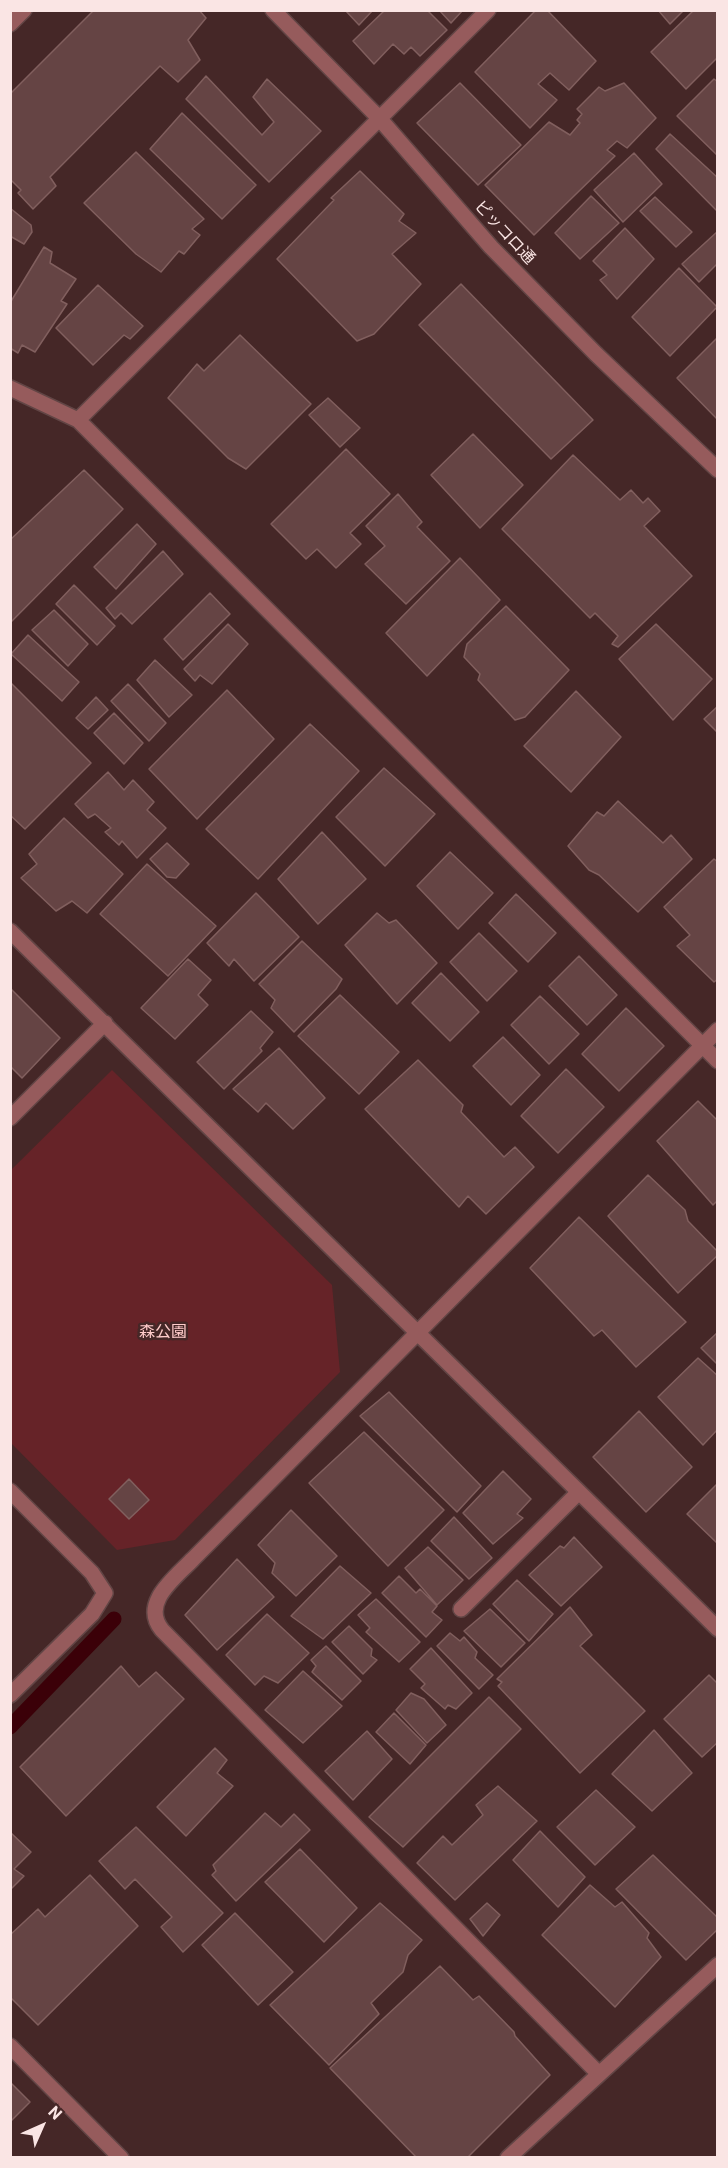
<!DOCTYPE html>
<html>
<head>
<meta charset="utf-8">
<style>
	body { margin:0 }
	#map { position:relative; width:728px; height:2168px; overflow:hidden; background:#452727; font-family:Roboto,sans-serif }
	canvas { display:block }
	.frame { position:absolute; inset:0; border:12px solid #fae5e4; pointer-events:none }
	.north { position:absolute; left:12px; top:2096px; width:60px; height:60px; -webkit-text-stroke:4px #452727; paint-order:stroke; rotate:45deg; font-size:16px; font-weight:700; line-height:24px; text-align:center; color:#fae5e4 }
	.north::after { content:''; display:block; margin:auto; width:21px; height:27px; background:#fae5e4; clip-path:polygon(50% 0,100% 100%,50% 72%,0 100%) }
</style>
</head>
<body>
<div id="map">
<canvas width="728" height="2168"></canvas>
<div class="frame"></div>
<div class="north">N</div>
</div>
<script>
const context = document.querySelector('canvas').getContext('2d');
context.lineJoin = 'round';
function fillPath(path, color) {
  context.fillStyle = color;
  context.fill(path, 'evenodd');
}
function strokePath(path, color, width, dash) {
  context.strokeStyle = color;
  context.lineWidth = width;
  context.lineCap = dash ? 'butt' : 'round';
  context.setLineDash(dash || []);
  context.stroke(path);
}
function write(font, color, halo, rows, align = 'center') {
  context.font = font + ' Roboto,"Noto Sans JP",sans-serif';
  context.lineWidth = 5;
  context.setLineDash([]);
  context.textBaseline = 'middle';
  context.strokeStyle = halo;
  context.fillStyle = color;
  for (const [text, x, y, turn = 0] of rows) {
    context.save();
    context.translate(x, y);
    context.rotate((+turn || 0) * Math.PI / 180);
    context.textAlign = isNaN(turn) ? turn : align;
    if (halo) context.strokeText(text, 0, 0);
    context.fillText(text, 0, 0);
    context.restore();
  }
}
fillPath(new Path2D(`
	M112 1070 332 1285 340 1372 175 1540 117 1550 11 1443V1170Z`), '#662328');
strokePath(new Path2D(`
	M10 1727 114 1619`), '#3b0008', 15);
const building = new Path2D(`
	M94 10H199L206 18 188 40 200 60 178 82 160 66 50 177 56 186 33 209 18 193 21 190 10 179V94Z
	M345 10H373L359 25Z
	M385 10H427L447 30 420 56 411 47 404 54 393 44 374 64 353 41Z
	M439 10H463L451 23Z
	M536 10H547L596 61 569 90 550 73 538 84 557 100 530 128 475 72Z
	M658 10H684L670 24Z
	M694 10H718V57L686 89 651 52Z
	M206 76 262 135 274 122 253 97 267 79 321 131 269 182 186 99Z
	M714 79 718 82V156L677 116Z
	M460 83 521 145 478 185 417 123Z
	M624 83 656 118 627 148 617 141 607 150 615 156 534 235 485 185 549 122 570 135 580 123 577 120 582 114 577 109 599 87 605 91Z
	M182 113 256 185 222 219 150 149Z
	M670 134 718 178V212L656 149Z
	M136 152 204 219 192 229 200 235 184 254 179 251 161 272 136 254 84 203Z
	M634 153 662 184 623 222 594 190Z
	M360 171 404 214 399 221 416 233 392 254 421 284 374 334 357 341 277 259 334 200 331 198Z
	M591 196 619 223 580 259 555 233Z
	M655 197 692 232 676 247 640 211Z
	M10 208 31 225 32 232 24 244 10 236Z
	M625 228 654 259 617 299 600 280 607 275 593 261Z
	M718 231V263L699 282 682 264Z
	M44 247 52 252 50 263 76 279 61 301 67 304 35 352 22 345 18 353 10 348V303Z
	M679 268 717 307 670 356 632 317Z
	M461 284 593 420 551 459 419 325Z
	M98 285 143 326 130 339 124 335 93 365 56 328Z
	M240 335 311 404 246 469 228 458 168 398 197 364 204 371Z
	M718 337V420L677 378Z
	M328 398 360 428 340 447 309 415Z
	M473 434 523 485 480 528 431 475Z
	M346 449 390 494 350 533 361 544 336 568 317 549 306 559 271 524Z
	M573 455 620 500 631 490 643 503 648 498 660 511 644 526 692 576 618 647 612 644 618 636 595 613 590 618 502 529Z
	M84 470 123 509 10 623V540Z
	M398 494 422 522 417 527 450 561 406 604 365 564 385 546 366 526Z
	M137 524 156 544 116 589 94 567Z
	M163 551 183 574 132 624 121 613 115 619 106 608Z
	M460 558 500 600 427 676 386 633Z
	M74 585 115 626 97 645 56 604Z
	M210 593 230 614 183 660 164 639Z
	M506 606 569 670 525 717 515 720 478 680 480 674 464 657 467 644Z
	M54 610 88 644 68 666 32 630Z
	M228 624 248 644 212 684 200 675 195 681 184 669Z
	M656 624 712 679 673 720 619 659Z
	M28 635 79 682 62 701 11 654Z
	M155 660 192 695 169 717 137 680Z
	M10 682 91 763 25 829 10 815Z
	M128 684 166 723 149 741 111 701Z
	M227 690 274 739 197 819 149 769Z
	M576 691 621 737 571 792 524 746Z
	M96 697 108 710 88 729 76 718Z
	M718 706V733L704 719Z
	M114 713 143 743 124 764 94 733Z
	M310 724 359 771 258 879 206 829Z
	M384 768 435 814 385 866 336 817Z
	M108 772 124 790 133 780 154 802 147 810 166 828 137 858 122 841 119 845 105 832 111 828 95 814 88 818 75 804Z
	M618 801 663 843 671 835 692 859 638 912 599 875 589 870 568 846 597 812 604 816Z
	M64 818 123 874 87 913 72 901 56 911 21 878 37 864 29 854Z
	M322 832 366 879 318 924 278 879Z
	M167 843 189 864 176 878 167 877 150 859Z
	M450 852 493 893 458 929 417 886Z
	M714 859 718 862V979L714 982 677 946 690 935 664 907Z
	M147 864 216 926 168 976 100 914Z
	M256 893 299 937 254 981 234 959 229 966 207 943Z
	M516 894 556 933 528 962 489 923Z
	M377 913 389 923 396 920 437 963 397 1004 345 945Z
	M479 933 517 971 487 1001 450 962Z
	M302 941 342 979 336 989 294 1032 271 1008 275 1000 259 984Z
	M579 956 617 995 587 1025 549 986Z
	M188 959 211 980 198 995 208 1005 175 1039 141 1008Z
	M441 973 479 1012 450 1041 412 1003Z
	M10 988 60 1038 22 1078 10 1066Z
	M340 995 399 1052 359 1094 298 1036Z
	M540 996 579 1034 549 1064 511 1025Z
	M626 1008 664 1046 619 1091 582 1054Z
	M251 1011 273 1032 260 1048 262 1051 224 1089 197 1062Z
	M503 1037 540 1075 511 1105 473 1066Z
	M279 1048 325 1098 293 1129 266 1103 258 1112 233 1089Z
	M418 1060 463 1105 461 1112 504 1157 515 1147 534 1167 486 1214 468 1196 459 1207 365 1109Z
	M566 1069 604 1107 558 1153 521 1116Z
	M698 1101 718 1121V1200L713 1205 657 1141Z
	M648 1175 685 1210 688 1221 718 1252V1255L678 1293 608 1216Z
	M579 1217 686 1322 636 1367 602 1330 594 1336 530 1268Z
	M718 1332V1365L701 1348Z
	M698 1358 718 1376V1429L703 1445 658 1397Z
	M389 1392 481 1486 457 1512 360 1416Z
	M639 1411 692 1467 646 1512 593 1457Z
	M364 1432 444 1510 388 1566 309 1483Z
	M503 1471 531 1499 517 1514 523 1518 493 1544 463 1513Z
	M129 1479 149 1500 129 1519 109 1499Z
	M718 1483V1544L687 1514Z
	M291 1510 337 1556 296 1596 272 1573 275 1563 258 1545Z
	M454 1517 492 1558 469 1579 431 1541Z
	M574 1537 602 1567 561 1606 529 1575 560 1546 564 1548Z
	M428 1547 463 1580 437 1605 405 1568Z
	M237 1559 274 1597 217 1650 185 1615Z
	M340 1566 371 1593 323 1639 291 1616Z
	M399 1576 416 1593 420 1589 437 1606 432 1612 442 1620 426 1637 382 1593Z
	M517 1580 553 1614 529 1641 493 1604Z
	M376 1599 420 1642 399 1662 366 1632 370 1628 358 1615Z
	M570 1607 592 1635 580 1646 645 1711 580 1773 498 1686 502 1682 497 1679Z
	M490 1609 525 1643 501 1667 464 1631Z
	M267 1614 309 1653 278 1683 264 1676 255 1685 226 1655Z
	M349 1626 372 1649 371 1656 377 1660 363 1674 332 1642Z
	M450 1633 460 1641 464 1637 477 1652 475 1658 493 1675 479 1689 437 1646Z
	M326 1646 361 1681 342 1700 312 1672 316 1666 311 1660Z
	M431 1648 472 1693 456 1709 448 1705 445 1709 421 1688 425 1684 410 1669Z
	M121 1666 139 1687 156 1672 184 1699 66 1816 20 1767Z
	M303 1671 342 1706 303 1743 265 1710Z
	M709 1675 718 1684V1742L702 1757 664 1719Z
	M411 1693 424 1699 446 1725 427 1743 396 1710Z
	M489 1697 521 1729 403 1847 369 1817Z
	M394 1713 426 1745 410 1764 376 1732Z
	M654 1730 692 1773 652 1811 612 1774Z
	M367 1731 392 1759 353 1800 325 1771Z
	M215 1748 227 1760 217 1773 233 1786 186 1836 157 1807Z
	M498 1786 537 1821 455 1900 417 1863 443 1836 452 1845 483 1815 476 1805Z
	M596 1790 635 1827 595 1865 557 1827Z
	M265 1813 281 1827 294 1814 310 1830 236 1901 212 1875 216 1871 213 1865Z
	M136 1827 223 1913 183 1952 161 1927 172 1917 135 1879 125 1889 99 1861Z
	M540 1831 585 1877 558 1907 513 1860Z
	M10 1832 31 1852 14 1869 24 1876 10 1890Z
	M300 1849 357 1908 324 1942 265 1882Z
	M653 1855 718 1918V1929L686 1960 616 1889Z
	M90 1875 138 1926 38 2025 10 1997V1935L38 1909 45 1917Z
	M590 1885 615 1907 622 1902 649 1933 647 1938 661 1957 615 2007 542 1935Z
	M380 1903 422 1940 408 1955 403 1972 371 2003 379 2014 329 2065 270 2005Z
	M487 1903 500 1915 483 1936 470 1919Z
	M235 1913 293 1972 258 2005 202 1945Z
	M440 1966 473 2000 479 1996 514 2032 515 2036 550 2075 467 2158H417L330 2068Z
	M10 2082 30 2102 10 2122Z`);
fillPath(building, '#654444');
strokePath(building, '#815f5e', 1.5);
const minor = new Path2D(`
	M273 10 379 118 491 247 596 354 718 470
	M10 24 24 10
	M10 388 78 420 718 1061
	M78 420 488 10
	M10 931 718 1629
	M10 1118 105 1023
	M10 1491 92 1573 105 1593 92 1614 10 1695
	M461 1609 579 1492
	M10 2046 121 2158
	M599 2074 162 1630C140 1603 175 1578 193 1559L718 1030
	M508 2158 718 1965`);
strokePath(minor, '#624545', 18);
strokePath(minor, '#965b5c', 15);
write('16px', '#fae5e4', '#452727', [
	["ピッコロ通",504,233,47]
]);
write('16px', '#ffcccb', '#452727', [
	["森公園",163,1333]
]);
</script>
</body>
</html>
